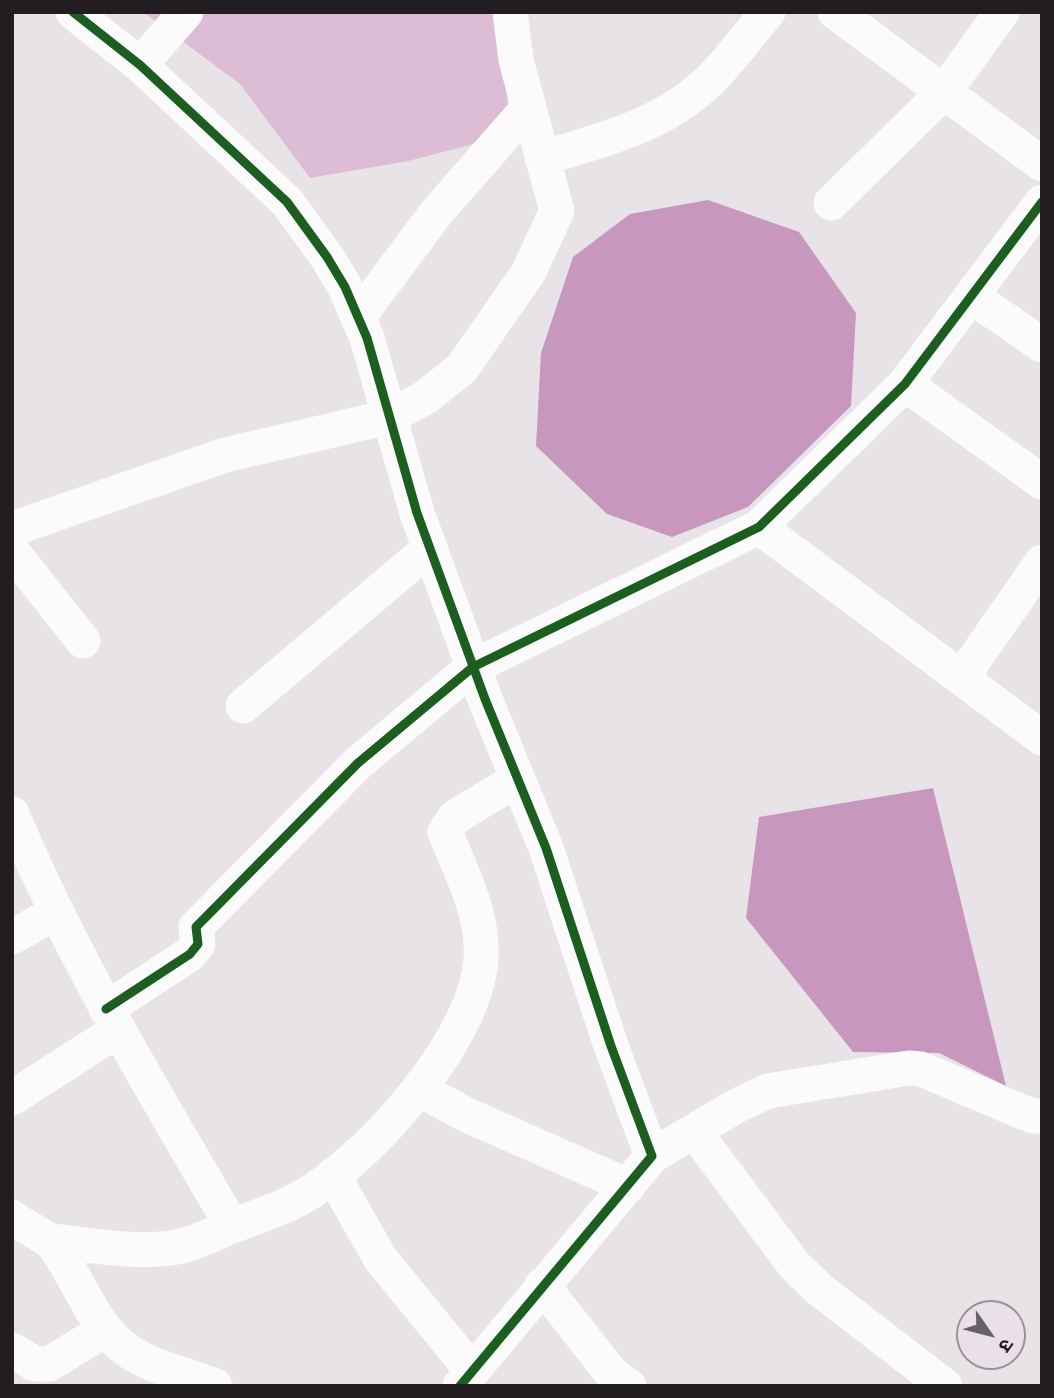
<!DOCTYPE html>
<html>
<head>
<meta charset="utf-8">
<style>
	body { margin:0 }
	#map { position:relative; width:1054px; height:1398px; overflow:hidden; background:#e8e3e7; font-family:Ubuntu,"Noto Sans Devanagari",sans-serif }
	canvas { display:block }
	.frame { position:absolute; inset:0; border:14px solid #211d20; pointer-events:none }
	.north { position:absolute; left:956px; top:1300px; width:70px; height:70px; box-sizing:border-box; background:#ebe0e8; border:2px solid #9a9298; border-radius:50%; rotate:125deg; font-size:19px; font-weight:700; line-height:28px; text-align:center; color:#211d20 }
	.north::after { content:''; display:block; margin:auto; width:24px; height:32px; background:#676266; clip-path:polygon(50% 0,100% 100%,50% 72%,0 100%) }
</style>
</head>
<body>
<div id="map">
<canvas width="1054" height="1398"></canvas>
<div class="frame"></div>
<div class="north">उ</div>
</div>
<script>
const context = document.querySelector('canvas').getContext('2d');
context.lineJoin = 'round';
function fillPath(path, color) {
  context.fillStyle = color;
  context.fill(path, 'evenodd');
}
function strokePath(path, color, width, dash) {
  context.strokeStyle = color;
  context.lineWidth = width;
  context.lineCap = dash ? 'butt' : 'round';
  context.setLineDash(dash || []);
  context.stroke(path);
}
fillPath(new Path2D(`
	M143 12H499L508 109 474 144 408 161 310 178 240 84Z`), '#dcbdd5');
fillPath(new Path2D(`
	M708 200 799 232 856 313 851 406 748 507 672 537 607 514 536 446 541 353 573 257 630 214Z
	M933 788 1006 1086 939 1053 853 1052 746 918 759 817Z`), '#c897bd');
strokePath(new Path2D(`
	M73 12 140 65 287 202 327 257 345 287 367 338 417 513 485 699 546 848 611 1046 652 1156 460 1386
	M835 12 1042 164
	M140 65 186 12
	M542 158C602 140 662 126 708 82 730 61 748 35 768 12
	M831 203 944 92 1002 12
	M971 296 1042 345
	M359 316 436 213 529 107
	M905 384 1042 482
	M759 527 1042 738
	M12 529 225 455 389 417 426 397 462 368 528 273 557 211 516 60 510 12
	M12 551 83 641
	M962 677 1042 562
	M243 706 430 548
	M12 814C72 958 154 1092 232 1226
	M12 937 57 912
	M106 1009 190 954 198 944 196 927 358 763 473 667 759 527 905 384 1042 202
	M420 1090 467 1115 628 1186
	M12 1098 118 1030
	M694 1131 795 1266 819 1289 945 1386
	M652 1156 736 1106 768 1091 909 1068 921 1069 1032 1116H1042
	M333 1175 380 1258 472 1371
	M12 1217C21 1225 48 1238 52 1243 80 1278 91 1327 130 1352 154 1368 188 1375 215 1386
	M50 1241C92 1245 136 1254 177 1247 194 1244 211 1235 227 1228 255 1217 283 1209 309 1193 375 1152 476 1038 481 959 484 914 461 872 445 832L455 817 518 779
	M542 1285 612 1374 629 1386
	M12 1350 35 1364H49L105 1330`), '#fcfbfb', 35);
strokePath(new Path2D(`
	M73 12 140 65 287 202 327 257 345 287 367 338 417 513 485 699 546 848 611 1046 652 1156 460 1386
	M106 1009 190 954 198 944 196 927 358 763 473 667 759 527 905 384 1042 202`), '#1b5e20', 9);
</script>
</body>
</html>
